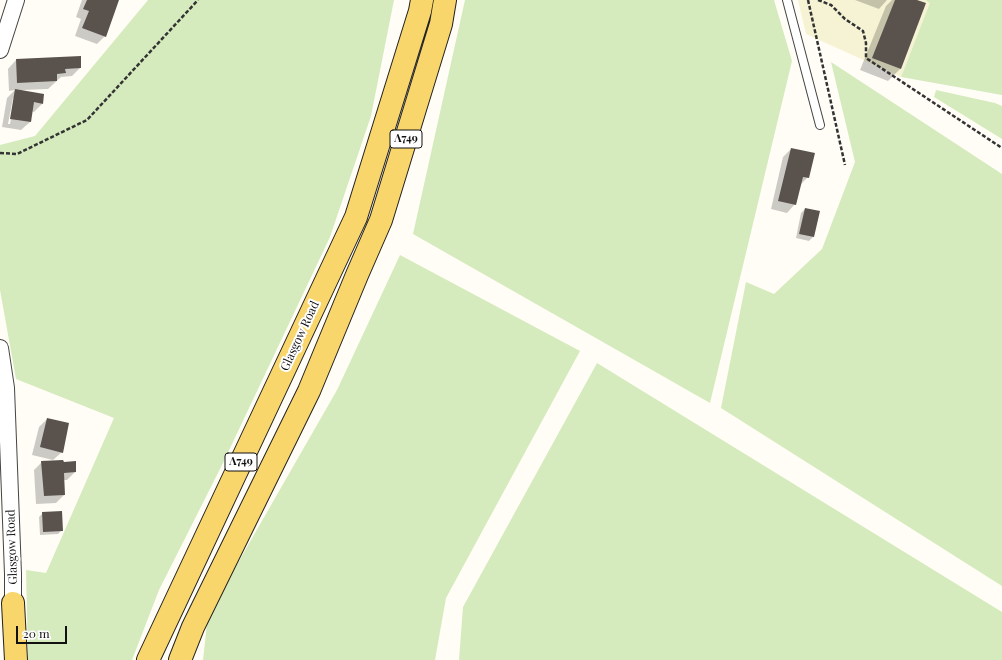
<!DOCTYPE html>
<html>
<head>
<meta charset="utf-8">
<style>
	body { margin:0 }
	#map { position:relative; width:1002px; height:660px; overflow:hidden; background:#fffdf5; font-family:"Playfair Display",serif }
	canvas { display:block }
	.scale { position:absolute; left:16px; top:626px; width:51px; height:18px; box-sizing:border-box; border:2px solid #111; border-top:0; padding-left:5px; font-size:12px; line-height:14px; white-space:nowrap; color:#111; -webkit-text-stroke:3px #fff; paint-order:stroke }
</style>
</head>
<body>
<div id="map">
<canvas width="1002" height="660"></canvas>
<div class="scale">20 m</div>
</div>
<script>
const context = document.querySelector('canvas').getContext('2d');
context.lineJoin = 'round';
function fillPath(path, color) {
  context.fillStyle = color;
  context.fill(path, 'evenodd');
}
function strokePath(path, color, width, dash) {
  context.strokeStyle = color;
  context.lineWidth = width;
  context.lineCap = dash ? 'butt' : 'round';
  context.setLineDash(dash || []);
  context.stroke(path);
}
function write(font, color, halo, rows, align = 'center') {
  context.font = font + ' "Playfair Display",serif';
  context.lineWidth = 4;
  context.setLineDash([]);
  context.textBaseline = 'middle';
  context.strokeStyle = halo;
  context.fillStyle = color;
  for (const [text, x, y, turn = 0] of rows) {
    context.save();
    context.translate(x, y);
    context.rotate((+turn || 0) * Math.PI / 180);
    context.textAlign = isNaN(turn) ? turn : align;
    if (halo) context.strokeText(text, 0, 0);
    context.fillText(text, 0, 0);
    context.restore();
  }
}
fillPath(new Path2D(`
	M798 0H925L931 3 901 77 806 34Z`), '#f6f3d4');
fillPath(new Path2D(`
	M148 0H394L371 116 330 237 223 463 159 590 132 660H28L26 570 46 573 114 418 16 379 0 290V145L35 136Z
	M465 0H774L792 61 710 403 413 234Z
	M925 0H1002V95L901 77 930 3Z
	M831 62 1002 174V586L721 408 746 282 774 294 822 249 855 162Z
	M936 90 995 103 1002 106V139L934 97Z
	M400 255 580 351 446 598 435 660H203L208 615 337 390Z
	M597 363 1002 612V660H459L463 607Z`), '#d5ebbd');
fillPath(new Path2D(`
	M82 0H118L105 36 97 44 75 36 81 19 76 17Z
	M855 0H887L879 9Z
	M892 0H915L900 69 888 81 860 70 886 6Z
	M16 60 80 68 72 76 61 77 48 89 22 90 42 104 34 112 31 111 30 122 21 130 2 127 7 98 15 90 9 91 8 69ZM13 98H15L10 124H8Z
	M791 149 808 177 799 186 795 204 787 213 771 209 783 157Z
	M805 209 813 237 809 241 796 238 801 213Z
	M47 419 62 452 53 460 32 455 39 427Z
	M42 462 63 463 75 472 67 480H64V495L56 503 36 504 34 470Z
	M43 513 62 530 58 534 40 535 39 517Z`), '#0003');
fillPath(new Path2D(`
	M87 0H119L106 37 82 28 89 11 83 9Z
	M895 0H917L926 3 901 69 872 58Z
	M81 56V68L65 69 66 73 57 74V81L17 83 16 59Z
	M15 89 44 94 43 104 34 102 31 122 10 119Z
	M791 148 815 153 809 178 803 177 796 205 778 201Z
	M805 208 820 211 814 237 799 234Z
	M47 418 69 423 63 453 40 447Z
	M63 460 64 462 76 461V472L64 473 65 495 44 496 41 461Z
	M62 511 63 531 43 532 42 512Z`), '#5a524d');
const service = new Path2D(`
	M787 0 820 125`);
const minor = new Path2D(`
	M0 50 16 0
	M0 348 6 388 13 574V603`);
const primary = new Path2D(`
	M13 603 16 660
	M148 660 356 217 420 11 422 0
	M180 660 193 627 309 391 357 275 381 220 441 24 445 0`);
strokePath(service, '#444', 10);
strokePath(minor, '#444', 18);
strokePath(primary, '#222', 24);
strokePath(new Path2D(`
	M808 0 845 165
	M818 0 831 5 845 19 863 31 866 43V58L1002 148
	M0 153 17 154 87 120 198 0`), '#333', 2.5, [4, 2]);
strokePath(service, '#fff', 8);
strokePath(minor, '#fff', 16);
strokePath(primary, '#f9d66b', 22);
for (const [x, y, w] of [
	[406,139,32],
	[241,462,32]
]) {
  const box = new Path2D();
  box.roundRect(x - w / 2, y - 9, w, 18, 3);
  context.fillStyle = '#fff';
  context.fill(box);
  strokePath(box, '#111', 1);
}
write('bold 11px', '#111', null, [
	["A749",406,139],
	["A749",241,462]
]);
write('12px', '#111', '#fff', [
	["Glasgow Road",300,336,-65],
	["Glasgow Road",12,547,-92]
]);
</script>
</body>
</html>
